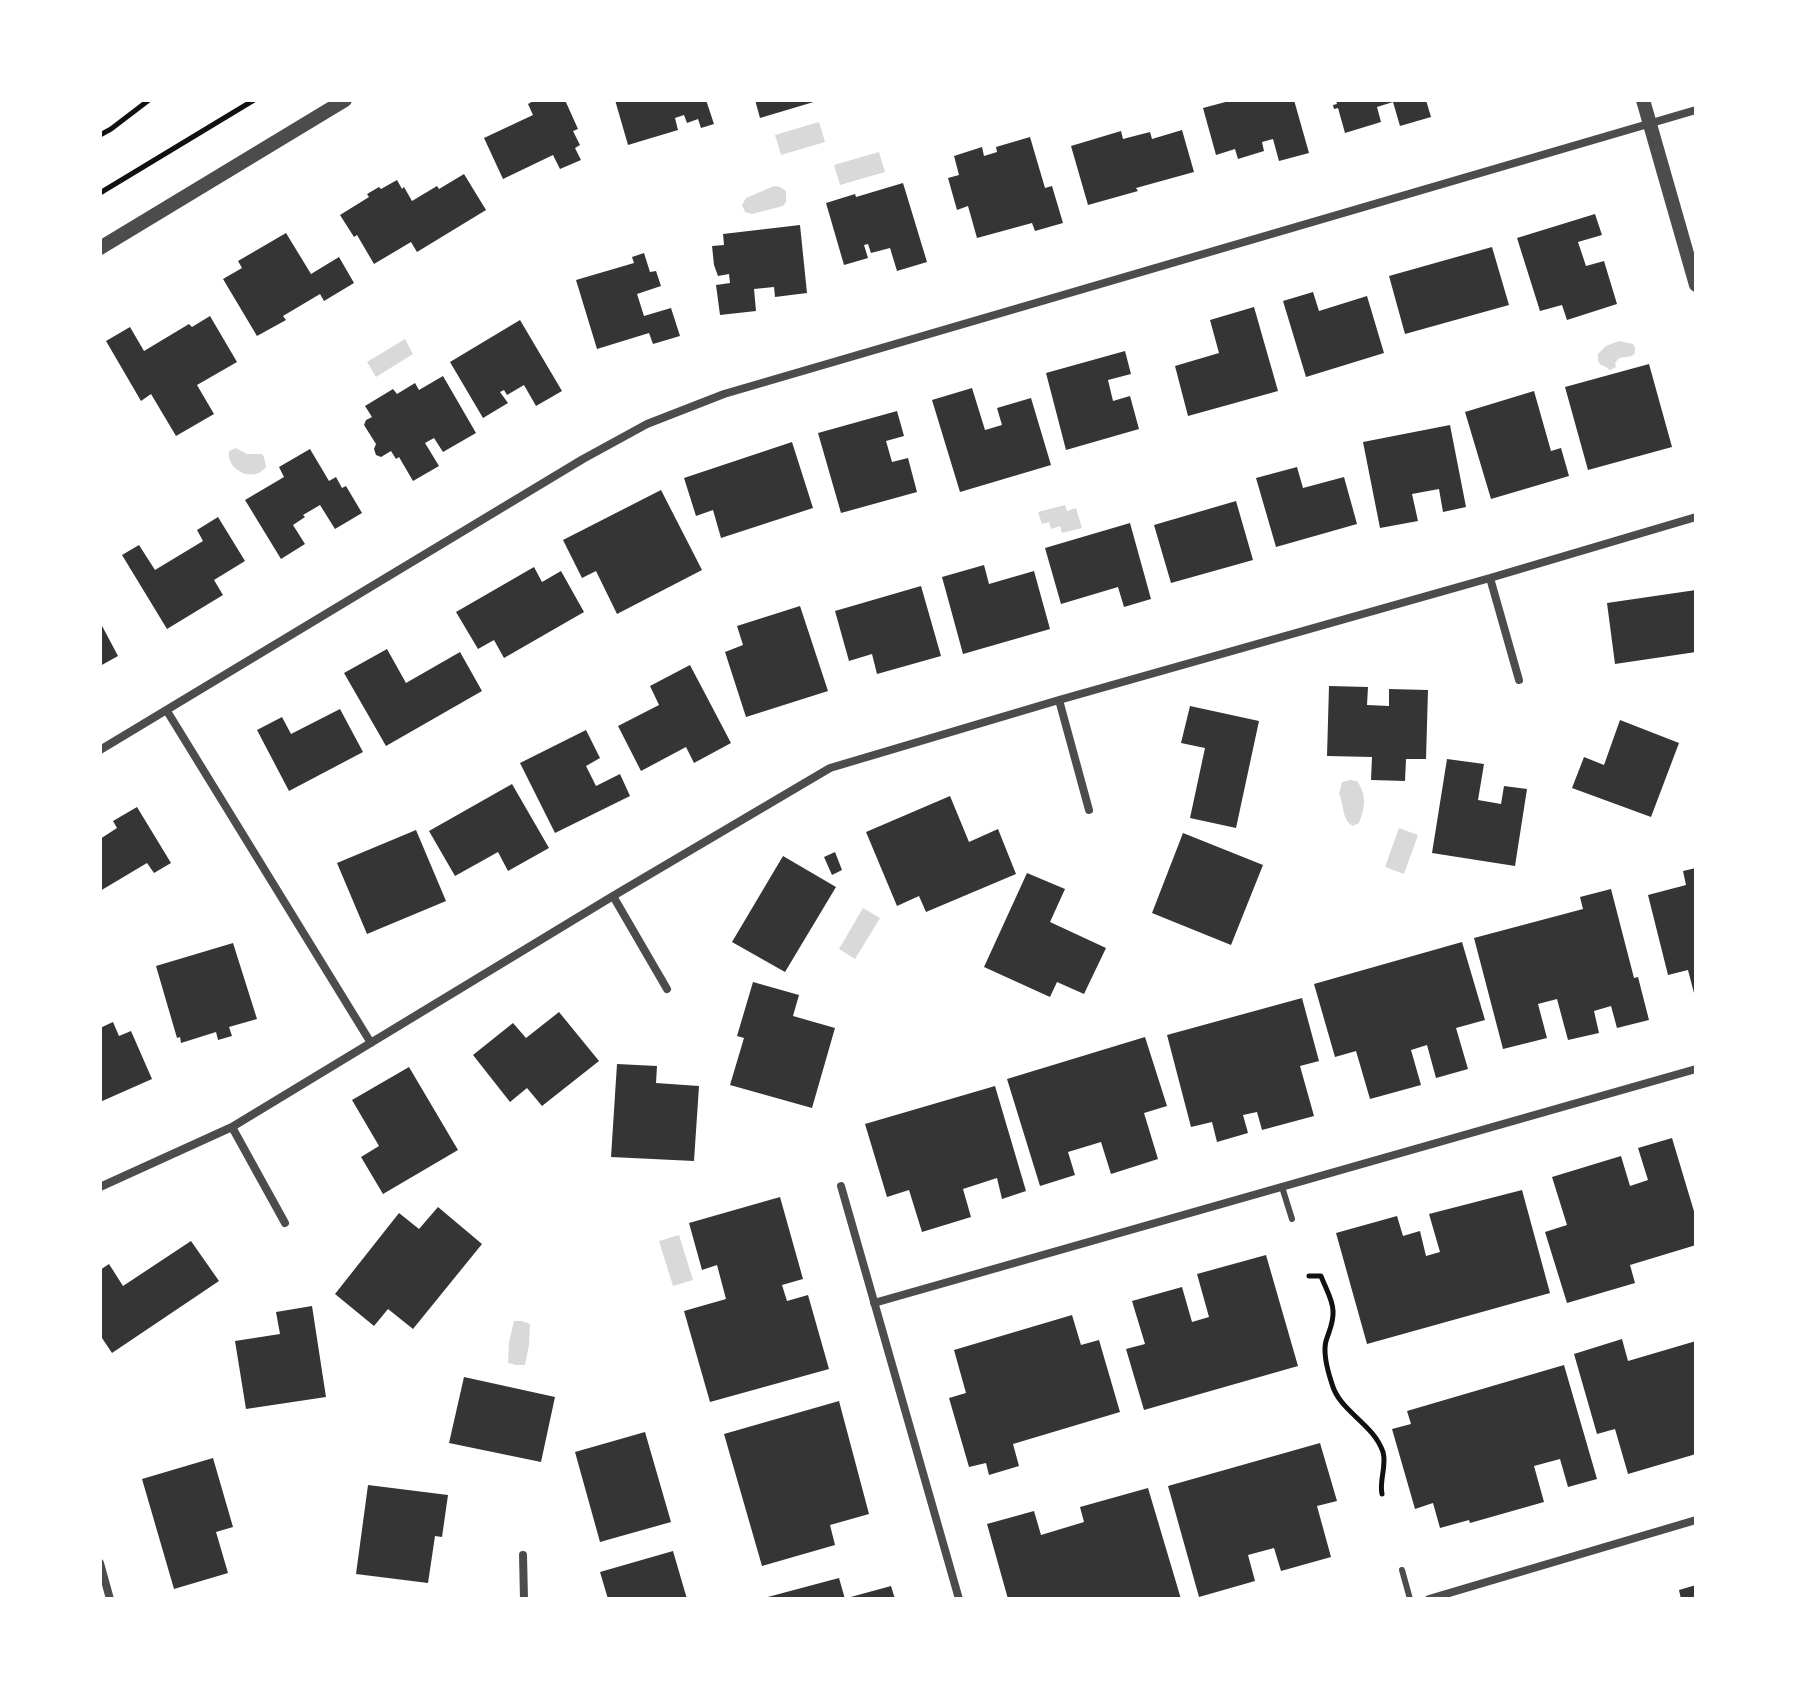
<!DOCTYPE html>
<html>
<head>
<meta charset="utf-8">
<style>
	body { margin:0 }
	#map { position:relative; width:1796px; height:1699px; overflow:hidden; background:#fff; font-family:Jost,sans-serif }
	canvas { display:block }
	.frame { position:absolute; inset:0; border:102px solid #fff; pointer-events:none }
</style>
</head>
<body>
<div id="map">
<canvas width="1796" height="1699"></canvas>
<div class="frame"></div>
</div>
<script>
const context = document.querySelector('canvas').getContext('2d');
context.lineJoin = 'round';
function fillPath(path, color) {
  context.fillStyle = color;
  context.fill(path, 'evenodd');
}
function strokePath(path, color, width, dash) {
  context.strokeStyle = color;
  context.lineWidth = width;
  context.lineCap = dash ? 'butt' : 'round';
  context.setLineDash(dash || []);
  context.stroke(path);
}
fillPath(new Path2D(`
	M819 122 825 142 781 155 775 135Z
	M879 152 885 172 840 185 834 165Z
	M774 186 780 187 786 191V202L783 206 752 214 745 212 742 205 746 198Z
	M405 339 413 354 376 377 367 362Z
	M1619 341 1633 344 1635 347V353L1632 356 1619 358 1615 363 1616 367 1610 370C1602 363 1597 368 1598 354L1606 346Z
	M236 448 247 454H262L264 457 266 467C254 483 226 471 229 451Z
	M1065 505 1067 511 1076 508 1082 528 1062 533 1060 526 1051 529 1049 522 1042 524 1038 512Z
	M1350 780 1357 781C1367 795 1365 808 1359 823L1353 826C1342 821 1344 804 1339 794L1342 782Z
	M1399 828 1418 835 1404 874 1385 867Z
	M863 908 880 918 855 959 839 949Z
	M679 1235 693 1280 673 1286 659 1241Z
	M514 1321H522L530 1324 529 1345 525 1365H516L508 1363 509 1342Z`), '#d9d9d9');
fillPath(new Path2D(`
	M535 100H565L578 129 573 131 580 145 575 148 581 160 560 169 553 155 503 179 484 138 533 115 528 104Z
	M615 100H706L714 124 701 128 698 119 687 123 684 115 675 118 678 130 628 145Z
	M755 100H817V101L760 118Z
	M1233 100H1294L1309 153 1279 161 1273 139 1262 142 1264 151 1238 159 1235 149 1216 155 1203 108Z
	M1336 100H1426L1431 117 1400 126 1393 102 1377 107 1381 122 1345 133 1338 108 1334 109 1333 105 1337 104Z
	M1182 130 1194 172 1136 188 1138 191 1088 205 1071 146 1121 131 1123 139 1150 132 1152 139Z
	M1030 137 1045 188 1052 186 1063 223 1035 231 1032 223 977 238 968 206 957 210 948 178 959 175 954 156 982 147 984 156 997 152 996 147Z
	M464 174 486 210 417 252 411 242 374 264 357 235 354 237 340 215 369 197 367 194 379 187 381 189 397 180 402 189 404 187 412 201 437 186 439 189Z
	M903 183 927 262 897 271 890 248 871 253 868 244 864 245 868 258 844 265 826 203 855 194 856 197Z
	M1595 214 1602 235 1578 242 1586 266 1604 261 1617 304 1567 320 1562 305 1540 311 1517 238Z
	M800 225 807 293 775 297 774 287 754 289 756 311 720 315 716 285 730 283 729 274 718 276 714 265 712 246 724 245 723 234Z
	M286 233 311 274 339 257 354 283 324 301 320 294 283 316 286 320 257 336 223 279 242 268 238 261Z
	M1492 247 1509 305 1405 334 1389 276Z
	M644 253 650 272 656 271 661 286 637 294 644 316 671 308 680 336 653 344 649 333 597 349 576 280 634 263 632 257Z
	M1313 292 1319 311 1367 296 1384 353 1306 377 1283 301Z
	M1254 307 1278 391 1188 416 1175 366 1219 353 1210 320Z
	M210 316 237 362 197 385 214 414 176 436 151 394 141 401 106 341 130 327 144 351 189 324 192 327Z
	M520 320 562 391 536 406 524 385 507 395 504 390 500 392 508 403 483 418 450 362Z
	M1125 351 1131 374 1108 380 1113 401 1130 396 1139 429 1066 450 1046 373Z
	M1649 364 1672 447 1588 470 1565 387Z
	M443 376 476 433 443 452 434 438 425 443 439 466 413 481 399 457 396 459 391 451 381 457 376 455 374 449 376 444 364 425 366 420 372 417 365 406 393 389 397 394 415 383 419 390Z
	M972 388 985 430 1002 425 997 408 1031 398 1051 465 960 492 932 400Z
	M1534 391 1551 451 1561 448 1569 476 1491 499 1465 412Z
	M897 411 904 436 886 441 892 462 908 458 917 492 841 513 818 433Z
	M1450 425 1466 507 1443 512 1439 489 1412 494 1418 521 1380 528 1363 442Z
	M792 442 813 508 721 538 713 510 696 516 684 478Z
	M310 449 329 481 336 477 342 488 346 486 362 513 335 529 320 505 303 515 305 517 293 525 305 544 281 559 245 500 284 477 279 467Z
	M1297 467 1303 488 1344 477 1357 524 1276 547 1256 478Z
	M661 490 702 570 617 614 596 571 582 578 563 540Z
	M1236 501 1253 560 1171 583 1154 525Z
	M218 517 245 561 214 580 223 595 167 629 122 555 139 545 155 570 203 541 197 530Z
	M1130 523 1151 599 1124 607 1118 587 1061 604 1045 548Z
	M984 565 989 584 1034 571 1050 629 963 654 942 577Z
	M534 567 542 582 561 571 584 612 504 658 494 640 478 649 456 612Z
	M921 586 941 656 877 674 872 654 849 661 835 611Z
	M1696 590V652L1615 664 1607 603Z
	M800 606 828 691 746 717 725 652 743 645 737 626Z
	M100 622 118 656 100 666Z
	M387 649 406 683 460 652 482 691 386 746 344 673Z
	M690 665 731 743 694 763 686 747 641 771 618 726 659 705 650 686Z
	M1329 686 1368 687 1367 705 1389 706V689L1428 690 1426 759H1406L1405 781 1371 780 1372 757 1327 756Z
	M1190 706 1259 721 1236 828 1190 818 1205 748 1181 743Z
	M340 709 363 752 289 791 257 730 282 717 291 734Z
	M1620 720 1679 743 1651 817 1572 788 1584 757 1604 765Z
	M586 730 600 758 586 766 596 786 620 774 630 796 555 833 520 763Z
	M1447 759 1484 764 1478 800 1501 804 1504 786 1527 789 1515 866 1432 853Z
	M512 784 549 848 508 871 498 852 455 876 429 831Z
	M950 796 969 842 998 829 1016 874 926 912 919 896 897 906 866 832Z
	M137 807 171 863 154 873 147 863 100 891V839L117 828 113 821Z
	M416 830 446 901 367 934 337 863Z
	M1183 833 1263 865 1231 945 1152 913Z
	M835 852 842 870 832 875 824 857Z
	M783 856 836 887 785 972 732 942Z
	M1696 868V997H1695L1688 970 1668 975 1648 895 1686 885 1683 871Z
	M1027 873 1065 889 1050 922 1106 948 1084 994 1057 982 1050 997 984 967Z
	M1611 889 1634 978 1638 977 1649 1020 1617 1028 1611 1006 1594 1011 1599 1033 1568 1040 1557 999 1538 1004 1547 1038 1503 1049 1474 938 1583 909 1580 897Z
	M1462 942 1485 1020 1456 1028 1468 1069 1436 1078 1427 1045 1411 1050 1421 1085 1370 1099 1356 1051 1335 1057 1314 984Z
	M233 943 257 1019 229 1027 232 1036 218 1040 216 1032 181 1043 180 1037 177 1038 156 966Z
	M753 982 799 995 793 1016 835 1028 812 1108 730 1085 744 1038 737 1036Z
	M1302 998 1319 1061 1300 1066 1314 1116 1262 1130 1257 1112 1243 1115 1248 1133 1217 1142 1212 1122 1191 1127 1167 1035Z
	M559 1012 599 1061 542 1106 527 1088 510 1102 473 1055 513 1023 526 1038Z
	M113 1022 119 1036 131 1031 152 1079 100 1102V1028Z
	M1145 1037 1167 1106 1144 1113 1158 1159 1111 1174 1101 1142 1068 1152 1075 1175 1040 1186 1007 1079Z
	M617 1064 657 1066 656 1083 699 1086 694 1161 611 1157Z
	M409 1067 458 1150 383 1194 361 1157 379 1146 352 1100Z
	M995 1086 1026 1191 1002 1199 997 1178 963 1189 971 1217 922 1232 909 1190 887 1197 865 1124Z
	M1672 1138 1696 1218V1245L1630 1265 1635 1283 1567 1303 1545 1232 1567 1225 1552 1177 1621 1156 1630 1186 1648 1180 1638 1148Z
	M1522 1190 1550 1293 1367 1344 1336 1233 1397 1216 1403 1236 1420 1231 1426 1256 1440 1252 1429 1214Z
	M780 1197 803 1279 782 1285 787 1301 808 1295 829 1369 710 1402 684 1311 726 1299 717 1265 702 1270 689 1223Z
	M438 1207 482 1244 413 1329 388 1309 374 1326 335 1294 399 1213 419 1229Z
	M191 1241 219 1281 112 1353 100 1335V1270L109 1264 123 1286Z
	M1266 1255 1298 1366 1144 1410 1126 1349 1145 1344 1132 1301 1182 1287 1192 1322 1209 1317 1197 1274Z
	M312 1306 326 1397 246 1409 235 1341 280 1334 276 1312Z
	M1072 1315 1081 1345 1099 1340 1120 1412 1013 1444 1019 1466 989 1475 986 1463 969 1467 949 1398 966 1393 954 1350Z
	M1622 1339 1628 1361 1696 1341V1454L1628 1474 1615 1429 1597 1434 1574 1354Z
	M1564 1365 1597 1479 1568 1487 1560 1459 1534 1466 1544 1502 1470 1523 1469 1520 1440 1528 1433 1503 1415 1509 1392 1429 1411 1424 1407 1411Z
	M464 1377 555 1397 541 1462 449 1443Z
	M839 1401 869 1514 830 1525 835 1545 762 1566 724 1434Z
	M645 1432 671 1522 600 1542 575 1452Z
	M1320 1443 1337 1501 1317 1506 1331 1557 1281 1571 1274 1548 1248 1555 1255 1581 1199 1597 1168 1486Z
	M213 1458 233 1527 216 1532 228 1573 174 1589 142 1479Z
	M368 1485 448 1495 442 1537 435 1536 428 1583 356 1574Z
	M1148 1488 1181 1599H1008L987 1524 1034 1511 1041 1535 1084 1522 1080 1507Z
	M673 1551 687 1599H608L600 1572Z
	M839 1578 845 1599H764V1598Z
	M1696 1585V1599H1681L1679 1590Z
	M891 1586 895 1599H847V1598Z`), '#353535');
strokePath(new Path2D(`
	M100 135 111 129 149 100
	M100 193 254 100
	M1309 1276H1321C1325 1287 1333 1300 1333 1311 1334 1322 1329 1331 1326 1341 1323 1352 1328 1372 1332 1384 1340 1412 1373 1423 1383 1452 1387 1466 1379 1480 1382 1494`), '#111', 5);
strokePath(new Path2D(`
	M1282 1187 1292 1219
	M1402 1570 1410 1599`), '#4c4c4c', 6);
strokePath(new Path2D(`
	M1490 578 1519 680
	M1059 700 1089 810
	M167 711 371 1043
	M100 750 583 459 647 424 724 394 1696 110
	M613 896 667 989
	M232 1127 285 1223
	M841 1186 959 1599
	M100 1187 232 1127 613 896 830 768 1059 700 1490 578 1696 517
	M874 1303 1696 1069
	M523 1555 524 1599
	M100 1563 110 1599
	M1429 1599 1696 1520`), '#4c4c4c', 8);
strokePath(new Path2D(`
	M1643 100 1696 285
	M100 248 345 100`), '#4c4c4c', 14);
</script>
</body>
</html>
